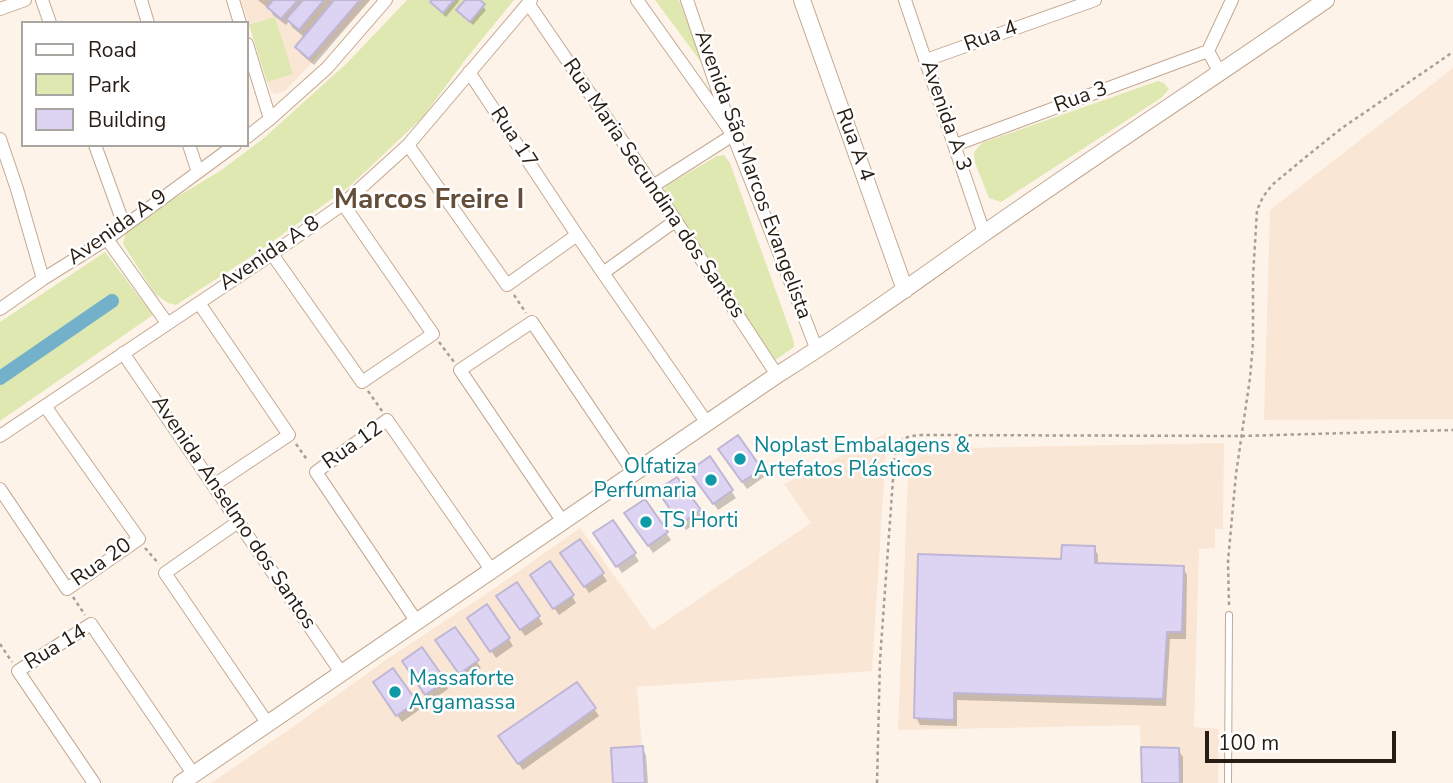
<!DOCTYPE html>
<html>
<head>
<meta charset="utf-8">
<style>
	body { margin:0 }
	#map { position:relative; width:1453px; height:783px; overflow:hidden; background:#fef3e9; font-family:"Nunito Sans",sans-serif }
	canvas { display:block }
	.legend { position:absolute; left:21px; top:21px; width:228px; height:126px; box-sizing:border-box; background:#fff; border:2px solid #a9a5a1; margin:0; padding:9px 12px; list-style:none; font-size:21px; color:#271d14 }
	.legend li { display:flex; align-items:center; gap:14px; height:35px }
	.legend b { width:35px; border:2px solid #a9a5a1 }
	.scale { position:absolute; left:1205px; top:731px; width:191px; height:32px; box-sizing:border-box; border:4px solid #271d14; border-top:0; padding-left:9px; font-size:21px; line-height:24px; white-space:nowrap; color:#271d14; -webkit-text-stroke:5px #fff; paint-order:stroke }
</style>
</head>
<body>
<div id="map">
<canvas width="1453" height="783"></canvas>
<ul class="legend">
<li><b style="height:9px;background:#fff"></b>Road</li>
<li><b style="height:19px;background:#dfe8b1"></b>Park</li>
<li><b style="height:19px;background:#ddd4f4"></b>Building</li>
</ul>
<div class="scale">100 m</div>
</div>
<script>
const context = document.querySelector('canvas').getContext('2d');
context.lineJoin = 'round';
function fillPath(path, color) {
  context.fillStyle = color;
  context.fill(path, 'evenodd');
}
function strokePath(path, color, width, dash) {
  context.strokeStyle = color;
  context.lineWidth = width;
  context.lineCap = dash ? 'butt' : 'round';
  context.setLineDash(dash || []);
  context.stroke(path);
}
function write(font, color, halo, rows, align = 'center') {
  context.font = font + ' "Nunito Sans",sans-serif';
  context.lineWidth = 5;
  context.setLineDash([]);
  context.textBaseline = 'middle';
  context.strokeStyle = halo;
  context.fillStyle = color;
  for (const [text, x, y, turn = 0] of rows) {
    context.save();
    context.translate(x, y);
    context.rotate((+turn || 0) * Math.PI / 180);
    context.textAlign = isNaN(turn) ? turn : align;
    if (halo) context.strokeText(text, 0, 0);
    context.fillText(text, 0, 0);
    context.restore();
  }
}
fillPath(new Path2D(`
	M241 0H371L285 91 276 94 271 92Z
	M1453 68V419L1264 420 1270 210Z
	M887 433 872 671 637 687 645 783H211L284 733 390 657 489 592 580 528 653 630 811 523 784 484Z
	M1224 443 1223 529H1215V548L1199 549 1194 727 1219 729 1218 783H1142L1140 725 898 730 909 449Z`), '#fae6d4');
fillPath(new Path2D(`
	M407 0H514L465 60 423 117 350 186 258 252 176 305 168 303 155 294 123 244 126 232 147 215 220 171 264 138 346 64Z
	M655 0H679L704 66Z
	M275 17 293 74 267 82 249 25Z
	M1158 81 1164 83 1169 89 1161 98 1001 202 989 198 975 163 974 152 982 143Z
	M724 155 730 163 794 342V347L774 361 709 259 667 200 664 191 666 186 717 156Z
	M105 252 153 315 0 421V322Z`), '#dfe8b1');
fillPath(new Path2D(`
	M258 0H370L314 65 301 54 297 47 305 38 292 27 289 21 286 25 273 15 269 7 268 8Z
	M434 0H459V1L446 17 435 7 432 3Z
	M468 0H477L486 10 473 25 461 14Z
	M724 456 760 470 764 477 747 489Z
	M709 459 736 498 718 510 696 478Z
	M677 479 703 518 686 530 663 498Z
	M644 501 671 540 653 553 631 520Z
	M612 522 639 561 622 573 599 541Z
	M580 542 607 581 589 593 567 561Z
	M1094 547 1098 555V565L1183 568 1187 575 1186 639H1170L1166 706 957 700V726L920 725 916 717 1063 561Z
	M536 583 572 596 576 603 559 615Z
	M516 584 543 624 525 636 503 603Z
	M473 625 509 639 513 646 496 658Z
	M455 629 481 668 464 680 441 648Z
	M408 668 444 682 448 689 431 701Z
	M577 684 599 716 523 770 504 744Z
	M379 690 415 703 419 710 402 722Z
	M642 748 646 755 648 783H615Z
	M1178 750 1183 757V783H1143Z`), '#0003');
strokePath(new Path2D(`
	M0 378 112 301`), '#73b1cb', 14);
const building = new Path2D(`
	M273 0H298L281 19 267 7Z
	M303 0H324L299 30 286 19Z
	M334 0H360L309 59 295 47Z
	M432 0H454L443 13 430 2Z
	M465 0H480L485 4 470 22 456 10Z
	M738 435 762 469 742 482 718 449Z
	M710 456 733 490 713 504 689 471Z
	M677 477 701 510 680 524 657 490Z
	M645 499 668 532 648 546 624 513Z
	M613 520 636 553 616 567 593 533Z
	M580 539 604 573 584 587 560 553Z
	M1062 545 1095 546V563L1184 566 1182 632H1167L1163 699 954 693V720L914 718 918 554 1061 559Z
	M550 561 574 595 553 609 530 575Z
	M517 582 540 616 520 630 496 596Z
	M487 604 510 638 490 652 467 618Z
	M455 627 479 660 459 674 435 640Z
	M422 647 446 681 425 695 402 661Z
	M393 668 417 702 396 716 373 682Z
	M577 682 596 708 518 764 498 736Z
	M643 746 645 783H613L611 748Z
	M1141 747 1179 748 1180 783H1142Z`);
fillPath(building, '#ddd4f4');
strokePath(building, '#bfb6d5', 2);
const service = new Path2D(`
	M1228 783 1229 615`);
const minor = new Path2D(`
	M42 0 50 23
	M141 0 148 23
	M233 0 240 23
	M637 0 733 135 653 186
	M687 0 733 135 817 350
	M905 0 984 233
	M528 3 653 186 777 375
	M0 9 25 0
	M247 44 270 119
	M926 60 1095 0
	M1220 73 1208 51 1232 0
	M247 137 270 119 327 68 386 0
	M0 139 17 189 43 279
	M95 145 124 225
	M189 145 198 172
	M408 145 507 285 577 235 469 72
	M955 145 1208 51
	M675 221 603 273 707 423
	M577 235 603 273
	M107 239 167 323
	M272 254 362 382 433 334 343 204
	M199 303 289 435 214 485
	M0 309 43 279 107 239 235 145
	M123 353 342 674
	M0 436 272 254 343 204 408 145 531 0
	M0 489 67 589 139 539 45 406
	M238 522 165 573 268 724
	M563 522 460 370 532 322 634 473
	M417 622 316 472 387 420 492 571
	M94 783 18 671 91 624 194 775`);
const tertiary = new Path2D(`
	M802 0 905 290
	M181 783 777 375C848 331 915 282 983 234 1097 154 1212 79 1326 0`);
strokePath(service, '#c2a992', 8);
strokePath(minor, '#c2a992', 14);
strokePath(tertiary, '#c2a992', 18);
strokePath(new Path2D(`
	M514 295 526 313
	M439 342 454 362
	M368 391 382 411
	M296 444 308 461
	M145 548 159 564
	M73 597 85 615
	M1229 605 1228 561 1236 474 1250 378 1253 343V277L1257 210 1263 197 1272 185 1307 156 1342 128 1453 52
	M0 644 12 662
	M877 783 880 660 894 465C896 442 898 437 921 435L1241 436 1453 430`), '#a99e94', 2.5, [3.5, 3.5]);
strokePath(service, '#fff', 6);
strokePath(minor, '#fff', 12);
strokePath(tertiary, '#fff', 16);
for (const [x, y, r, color] of [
	[740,459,7,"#0f9aa8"],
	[711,480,7,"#0f9aa8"],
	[646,522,7,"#0f9aa8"],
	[395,692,7,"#0f9aa8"]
]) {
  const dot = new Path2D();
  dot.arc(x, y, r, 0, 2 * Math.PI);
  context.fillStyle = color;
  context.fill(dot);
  strokePath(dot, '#fff', 2.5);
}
write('21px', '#271d14', '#fff', [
	["Rua 4",991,37,-20],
	["Rua 3",1081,98,-20],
	["Avenida A 3",945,116,71],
	["Rua 17",513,138,57],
	["Rua A 4",854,145,70],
	["Avenida São Marcos Evangelista",752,175,70],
	["Rua Maria Secundina dos Santos",653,189,56],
	["Avenida A 9",118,228,-35],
	["Avenida A 8",270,254,-34],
	["Rua 12",353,446,-35],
	["Avenida Anselmo dos Santos",233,513,56],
	["Rua 20",102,563,-35],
	["Rua 14",56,648,-31]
]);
write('21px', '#0d838f', '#fff', [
	["Noplast Embalagens &",754,447],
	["Artefatos Plásticos",754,471],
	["Olfatiza",697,468,"right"],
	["Perfumaria",697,492,"right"],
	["TS Horti",660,522],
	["Massaforte",409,680],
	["Argamassa",409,704]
], 'left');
write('bold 28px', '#644e39', '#fff', [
	["Marcos Freire I",429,201]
]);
</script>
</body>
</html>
